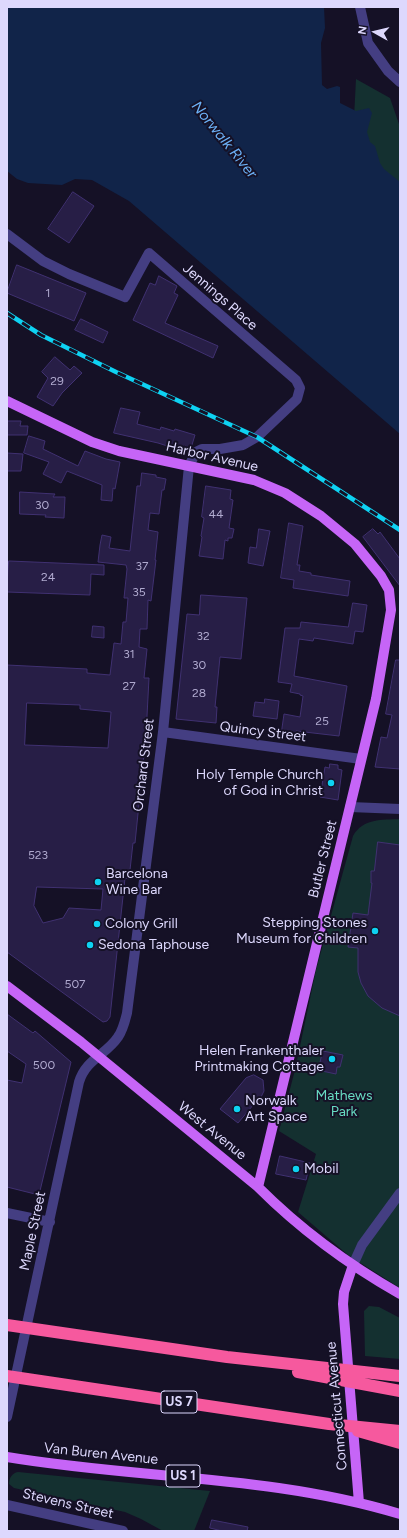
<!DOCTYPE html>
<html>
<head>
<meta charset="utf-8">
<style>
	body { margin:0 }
	#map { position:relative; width:407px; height:1538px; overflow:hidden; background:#151126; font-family:Figtree,sans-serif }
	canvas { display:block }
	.frame { position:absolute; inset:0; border:8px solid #ddd8fd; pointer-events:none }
	.north { position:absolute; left:355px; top:12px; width:40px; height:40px; -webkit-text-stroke:3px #151126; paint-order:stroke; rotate:278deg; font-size:11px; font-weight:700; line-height:16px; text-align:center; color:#ddd8fd }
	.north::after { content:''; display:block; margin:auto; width:14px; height:18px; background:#ddd8fd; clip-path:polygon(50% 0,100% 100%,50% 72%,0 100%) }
</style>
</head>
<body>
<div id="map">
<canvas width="407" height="1538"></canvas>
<div class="frame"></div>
<div class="north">N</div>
</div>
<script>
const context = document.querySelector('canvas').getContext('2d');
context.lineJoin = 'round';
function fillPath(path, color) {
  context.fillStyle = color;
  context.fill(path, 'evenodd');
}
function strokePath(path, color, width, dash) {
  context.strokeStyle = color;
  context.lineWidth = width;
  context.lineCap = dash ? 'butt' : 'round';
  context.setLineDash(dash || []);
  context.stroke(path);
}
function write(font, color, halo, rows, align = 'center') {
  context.font = font + ' Figtree,sans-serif';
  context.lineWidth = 4;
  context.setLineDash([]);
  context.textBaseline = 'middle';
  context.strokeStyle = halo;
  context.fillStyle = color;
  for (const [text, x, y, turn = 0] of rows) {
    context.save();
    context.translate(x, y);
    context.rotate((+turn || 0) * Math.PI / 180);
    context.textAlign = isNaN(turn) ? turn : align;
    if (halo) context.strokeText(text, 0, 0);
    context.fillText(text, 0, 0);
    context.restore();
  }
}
fillPath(new Path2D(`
	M356 79 390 98 400 127V211L352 157Z
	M400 819V1288L348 1255 298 1212 316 1154 279 1131 295 1070 316 970 353 836C363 818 382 820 400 819Z
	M369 1306 379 1307 400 1318V1359L365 1356 364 1311Z
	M18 1472 210 1491 194 1531H163L141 1519 125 1512 14 1488 9 1484C9 1478 12 1473 18 1472Z`), '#143030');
fillPath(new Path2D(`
	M7 7H324L325 28 321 43 322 85 327 89 337 86 340 87V103L356 111 369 108 372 113 367 132 370 142 375 146 380 163 384 169 400 182V434L129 201 92 180 75 179 62 185 28 183 17 179 7 171Z`), '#112449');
const building = new Path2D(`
	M73 192 94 206 69 243 48 229Z
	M17 265 86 293 74 321 7 293Z
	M159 276 177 286 174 293 178 295 165 323 218 346 213 358 133 320 150 283 155 285Z
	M81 319 108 332 103 343 75 330Z
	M55 357 70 370 74 366 82 373 62 393 53 406 37 397 48 378 42 372Z
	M121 408 140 412 137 424 160 430 161 427 174 431 175 429 195 435 191 448 185 446 183 451 158 443 114 433Z
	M7 421H21L20 426H28L27 435H7Z
	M29 436 45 441 43 449 78 466 85 451 106 459 120 462 115 489 113 488 112 501 101 500 102 485 67 471 61 483 43 474 49 462 24 453Z
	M7 453 23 454 21 471H7Z
	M142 473 156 475V477L166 479 164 490H162L159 514 150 513 148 530 158 532 155 560H156L151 601 148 600 147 629H140L139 647 147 649 144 678H149L146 735 135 843H133L129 879 125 878 110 1017 107 1021 103 1022 7 952V665L87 669V673L110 675 114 643 121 644 123 622H126L128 598H124L127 569 126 565 98 562 100 545 102 535 111 537 109 548 130 551 137 486H140ZM27 703 80 705V709L111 712 108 748 25 745ZM37 887 103 889 101 910 69 908 63 918 43 923 34 906Z
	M206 486 231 490 230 499 233 500 229 528 234 529 232 538H228V541L225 540 223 559 199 556 202 537 201 536 204 518 202 517Z
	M20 492 55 494 53 497H65L64 518 45 517 46 515 20 514Z
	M289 523 303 526 297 565H300L299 571 311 573V575L350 581 348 596 293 588 294 580 281 578Z
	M259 529 270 531 263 566 248 563 250 547 256 548Z
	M373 529 378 534 380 532 400 559V586L363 537Z
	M9 561 104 565V575L91 574 90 595 7 592Z
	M201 595 247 598 241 659 220 657 215 707H217L216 723 176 719 187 614 199 615Z
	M353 603 367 605 363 632 355 631 353 644 314 638 313 641 299 639 294 676 347 686 339 736 296 731 293 737 281 735 284 714 300 717 303 696 300 695V694L290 692 292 684 278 682 285 628H300L301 622 348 627Z
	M93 626 104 627V638L92 637Z
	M396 660H400V769L375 767 381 737 387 738 392 715 386 714Z
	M265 699 279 701 277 719 253 716 255 702 264 703Z
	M330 764 338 765V769L342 770 338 800 320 797 325 767 329 768Z
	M378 842 400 845V1016L382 1008 368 996 361 983 358 972V948L348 947 353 913 368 915 372 883H371V871H374Z
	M7 1014 33 1033 35 1031 71 1062 39 1195 7 1187V1080L22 1083 26 1064 7 1051Z
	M323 1051 343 1055 340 1067H337L336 1074 322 1071 323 1064H320Z
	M254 1075 263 1080 264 1091 260 1099 259 1098 238 1123 220 1109 246 1078Z
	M280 1156 310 1163 306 1180 276 1174Z
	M212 1520 248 1527 247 1531H222L210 1528Z`);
fillPath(building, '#271e46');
strokePath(building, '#403171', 1);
strokePath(new Path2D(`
	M360 7 368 43 388 71 400 82
	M7 234 43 261 69 274 125 297 149 253 296 380 300 388 297 399 257 437 243 445 220 449H202L196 452 189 466 163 732 127 1013C125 1021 123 1030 118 1037 106 1055 86 1059 79 1082L7 1417
	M163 732 361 759
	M350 807 400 809
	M7 1213 50 1222
	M353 1265 362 1245 400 1193
	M7 1505 123 1531`), '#443e82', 10);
strokePath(new Path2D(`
	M7 401 92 442 119 451 254 480 285 493 321 516 355 544 381 576 389 590 391 610 376 699 258 1187
	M7 986 81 1042 258 1187C300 1229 349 1265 400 1294
	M353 1265 344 1292 343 1304 359 1503
	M7 1457C138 1479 272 1475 400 1514`), '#c665f7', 10);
strokePath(new Path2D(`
	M7 1325 227 1357 400 1376
	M298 1372 400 1391
	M7 1376 329 1424 400 1431
	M358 1431 400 1443`), '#f6599e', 12);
const rail = new Path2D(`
	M7 313 41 335 116 372 257 437 400 530`);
strokePath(rail, '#0ed2f2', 4.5);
strokePath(rail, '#151126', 3, [9]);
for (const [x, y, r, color] of [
	[331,783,4,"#0ed2f2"],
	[98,882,4,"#0ed2f2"],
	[97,924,4,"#0ed2f2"],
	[375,931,4,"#0ed2f2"],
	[90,945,4,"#0ed2f2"],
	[332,1059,4,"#0ed2f2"],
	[237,1109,4,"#0ed2f2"],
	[296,1169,4,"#0ed2f2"]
]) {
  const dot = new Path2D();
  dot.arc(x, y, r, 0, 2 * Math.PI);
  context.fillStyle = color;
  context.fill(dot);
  strokePath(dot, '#151126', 1.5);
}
write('12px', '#b0aacf', null, [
	["1",48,293],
	["29",57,381],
	["30",42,505],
	["44",216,514],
	["37",142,566],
	["24",48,577],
	["35",139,592],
	["32",203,636],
	["31",129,654],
	["30",199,665],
	["27",129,686],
	["28",199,693],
	["25",322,721],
	["523",38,855],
	["507",75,984],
	["500",44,1065]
]);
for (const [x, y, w] of [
	[179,1402,36],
	[183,1476,34]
]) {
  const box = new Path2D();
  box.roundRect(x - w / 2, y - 11, w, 22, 3);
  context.fillStyle = '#151126';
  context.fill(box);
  strokePath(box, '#ddd8fd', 1);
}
write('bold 13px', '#ddd8fd', null, [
	["US 7",179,1402],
	["US 1",183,1476]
]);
write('14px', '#ddd8fd', '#151126', [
	["Jennings Place",220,297,41],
	["Harbor Avenue",212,457,13],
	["Quincy Street",263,732,7],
	["Orchard Street",144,765,-83],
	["Butler Street",323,859,-76],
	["West Avenue",212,1131,39],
	["Maple Street",33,1231,-78],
	["Connecticut Avenue",337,1406,-95],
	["Van Buren Avenue",101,1454,6],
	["Stevens Street",68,1504,13]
]);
write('14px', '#ddd8fd', '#151126', [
	["Holy Temple Church",323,775,"right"],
	["of God in Christ",323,791,"right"],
	["Barcelona",106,874],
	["Wine Bar",106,890],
	["Stepping Stones",367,923,"right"],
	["Museum for Children",367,939,"right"],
	["Colony Grill",105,924],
	["Sedona Taphouse",98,945],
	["Helen Frankenthaler",324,1051,"right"],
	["Printmaking Cottage",324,1067,"right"],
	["Norwalk",245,1101],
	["Art Space",245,1117],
	["Mobil",304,1169]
], 'left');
write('14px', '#67dac2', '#151126', [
	["Mathews",344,1096],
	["Park",344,1112]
]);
write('italic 15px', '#6cb1f7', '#151126', [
	["Norwalk River",224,140,51]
]);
</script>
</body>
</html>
